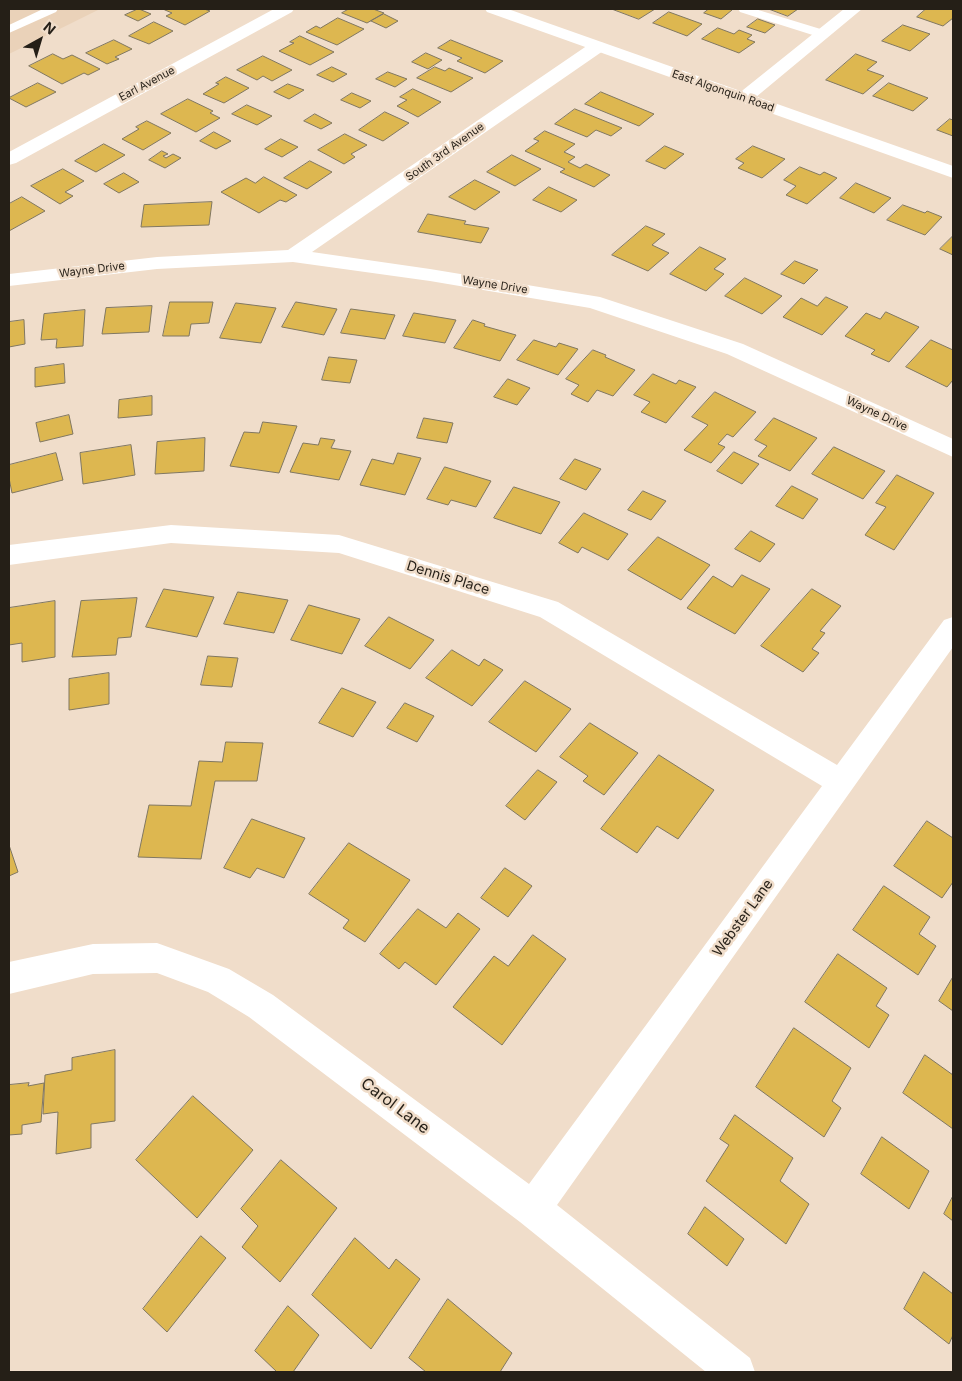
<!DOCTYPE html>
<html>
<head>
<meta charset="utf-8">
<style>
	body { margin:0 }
	#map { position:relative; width:962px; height:1381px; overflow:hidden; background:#f0ddca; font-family:Inter,sans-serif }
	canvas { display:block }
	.frame { position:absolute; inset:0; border:10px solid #251f17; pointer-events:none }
	.north { position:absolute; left:15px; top:15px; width:50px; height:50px; -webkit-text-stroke:4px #f0ddca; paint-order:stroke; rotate:39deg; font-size:14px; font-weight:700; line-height:20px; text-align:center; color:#251f17 }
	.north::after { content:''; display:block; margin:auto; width:18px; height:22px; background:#251f17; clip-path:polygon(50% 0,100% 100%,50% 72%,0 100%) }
</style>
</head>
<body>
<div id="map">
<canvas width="962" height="1381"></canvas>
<div class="frame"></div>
<div class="north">N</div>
</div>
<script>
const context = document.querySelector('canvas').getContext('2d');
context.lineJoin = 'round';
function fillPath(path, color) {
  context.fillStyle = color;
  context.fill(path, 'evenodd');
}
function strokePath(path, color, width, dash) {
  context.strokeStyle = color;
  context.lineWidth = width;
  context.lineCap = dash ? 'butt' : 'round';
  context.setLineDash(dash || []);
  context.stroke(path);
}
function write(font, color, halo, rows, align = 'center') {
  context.font = font + ' Inter,sans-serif';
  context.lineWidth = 5;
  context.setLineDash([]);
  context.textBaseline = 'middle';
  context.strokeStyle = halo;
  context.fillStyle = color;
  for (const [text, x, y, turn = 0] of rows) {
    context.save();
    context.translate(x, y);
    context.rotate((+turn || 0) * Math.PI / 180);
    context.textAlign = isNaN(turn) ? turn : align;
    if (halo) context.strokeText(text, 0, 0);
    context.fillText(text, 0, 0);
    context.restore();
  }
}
fillPath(new Path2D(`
	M9 9H100L9 54Z`), '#ead2b9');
const building = new Path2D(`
	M138 9H139L151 14 138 21 125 15Z
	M168 9H204L210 11 185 25 166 16 172 13 165 10Z
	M349 9H373L384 13 367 23 342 13Z
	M612 9H655L639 19Z
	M709 9H729L732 10 721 19 704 13Z
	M769 9H798L788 16Z
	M926 9H953V18L943 26 917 17Z
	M669 12 702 24 687 36 653 23Z
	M384 14 398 21 386 28 371 21Z
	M338 18 364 29 337 45 306 32 316 26 320 28Z
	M758 19 775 25 765 33 747 27Z
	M154 22 173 31 149 44 129 36Z
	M903 25 930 34 910 51 882 41Z
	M718 28 734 34 739 30 752 35 747 39 755 42 739 53 702 39Z
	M300 36 334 52 310 65 279 51 294 43 290 42Z
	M114 40 132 49 115 57 119 59 107 64 86 53Z
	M451 40 503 61 485 73 457 61 462 58 438 48Z
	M426 53 442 60 428 69 412 62Z
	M53 54 63 59 72 55 100 69 88 75 84 73 62 84 29 66Z
	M856 54 877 62 867 70 884 76 863 94 826 80Z
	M263 56 292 70 272 81 263 76 257 80 237 70Z
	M332 67 347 74 333 82 317 75Z
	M435 67 445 71 449 68 473 78 451 92 417 78Z
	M388 72 407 79 395 87 376 79Z
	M226 77 249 88 224 103 203 94 219 84 216 83Z
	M38 83 56 92 26 107 9 98Z
	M889 83 928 98 913 111 873 96Z
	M288 84 304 90 289 99 274 92Z
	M413 89 441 102 418 117 397 106 407 100 400 97Z
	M601 92 654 114 639 126 585 104Z
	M352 93 371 101 360 108 341 100Z
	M188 99 213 111 210 113 220 118 196 132 161 114Z
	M247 105 272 116 257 125 232 114Z
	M575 109 622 128 611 136 596 130 587 137 555 124Z
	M385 112 409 123 383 141 359 130Z
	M315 114 332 123 321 129 304 121Z
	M950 119 953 120V136L937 130Z
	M147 121 171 133 143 150 122 139 139 129 136 127Z
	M545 131 575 144 564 152 575 157 568 162 580 168 586 164 610 175 594 187 560 172 565 169 525 151 539 141 534 139Z
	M214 132 231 141 216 149 200 141Z
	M345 134 367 145 351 154 355 157 344 164 318 150Z
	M281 139 298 147 282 157 265 149Z
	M104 144 125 155 96 172 75 161Z
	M665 146 684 154 665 169 646 161Z
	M753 146 785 159 762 178 738 168 744 163 736 159Z
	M162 151 168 154 163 156 166 158 173 154 181 158 165 168 149 160Z
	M512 155 541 169 515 186 487 172Z
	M310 161 332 172 307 189 284 178Z
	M800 167 820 175 824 172 837 178 807 204 786 195 796 186 784 180Z
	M63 169 84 181 65 192 73 196 60 204 31 186Z
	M124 173 139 182 119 193 104 184Z
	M264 177 297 195 286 202 280 200 259 213 221 192 246 178 255 183Z
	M475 180 500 192 475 210 449 197Z
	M856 183 891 198 874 213 840 198Z
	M549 187 577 200 561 212 533 200Z
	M22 197 45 211 9 231V204Z
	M212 202 209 225 141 227 144 205Z
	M903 205 925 213 927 211 942 217 925 235 887 220Z
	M428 214 466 221 464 224 489 228 481 243 418 232Z
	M646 226 665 234 652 245 669 253 648 271 612 255Z
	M953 236V255L940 249Z
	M700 247 726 259 714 269 724 274 706 291 670 274Z
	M795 261 818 270 804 284 781 274Z
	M745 278 782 296 762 314 725 296Z
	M826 297 848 307 822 335 783 317 801 298 817 306Z
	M170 302H213L209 323 191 324 189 336H163Z
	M296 302 337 309 324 335 282 327Z
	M236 303 276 308 261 343 220 338Z
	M152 306 149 332 102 334 106 308Z
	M351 309 395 315 385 339 341 333Z
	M85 310 83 346 56 348 57 339 41 340 44 314Z
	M886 312 919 327 889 362 871 354 875 350 845 336 866 313 880 319Z
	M414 313 456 320 445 343 403 336Z
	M24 320 25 344 9 347V322Z
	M473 320 485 324 484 326 516 335 500 361 454 348Z
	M534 340 556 347 559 343 578 349 558 375 517 360Z
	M931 340 953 350V380L947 387 906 367Z
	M593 350 606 355 605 357 635 370 613 396 597 390 588 402 571 394 579 385 566 379Z
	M329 357 357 360 350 383 322 380Z
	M64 364 65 383 35 387V368Z
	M653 374 676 384 679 380 696 387 666 423 641 412 650 402 634 395Z
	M508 379 530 388 517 405 494 397Z
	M715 392 756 412 733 437 727 434 718 444 725 447 711 463 684 450 708 425 692 417Z
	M152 396V415L118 418 119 400Z
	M69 415 73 434 40 442 36 423Z
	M424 418 453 423 447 443 417 438Z
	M774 418 817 438 790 471 758 456 767 446 755 440Z
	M263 422 297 426 279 473 230 466 244 432 259 433Z
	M205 438 204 471 155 474 157 442Z
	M321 438 335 440 331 448 351 451 339 480 290 472 303 443 318 445Z
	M131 445 135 475 83 484 80 453Z
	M834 447 885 471 863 499 812 474Z
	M734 452 759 464 742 484 717 471Z
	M56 453 63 480 12 493 9 478V465Z
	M398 453 421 458 405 495 360 485 372 459 393 464Z
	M575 459 601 469 586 490 560 479Z
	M445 467 491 481 476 507 451 500 448 505 427 499Z
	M897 475 934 493 894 550 865 535 886 507 876 503Z
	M792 486 818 499 803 519 776 506Z
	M514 487 560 502 541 534 494 518Z
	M643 491 666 501 651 520 628 510Z
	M584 513 628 534 608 560 582 547 578 553 559 543Z
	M751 531 775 544 760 562 735 549Z
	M658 537 710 565 681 600 628 570Z
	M742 575 770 589 735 634 687 608 713 576 732 587Z
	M164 589 214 597 197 637 146 627Z
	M812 589 841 606 820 631 825 633 812 649 819 653 803 672 761 646Z
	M238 592 288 600 274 633 224 624Z
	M137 598 131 637 118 638 116 655 72 657 81 601Z
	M55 601V657L22 662V643L9 645V608Z
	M309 605 360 619 342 654 291 640Z
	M389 617 434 640 410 669 365 646Z
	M452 650 479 666 484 659 503 670 472 706 426 678Z
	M208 656 238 658 232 687 201 685Z
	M109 673V704L69 710V679Z
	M525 681 571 709 536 752 489 722Z
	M342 688 376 702 353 737 319 723Z
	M405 703 434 716 417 742 387 728Z
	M590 723 638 753 604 795 583 781 588 776 560 757Z
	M226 742 263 743 257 781H215L201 859 138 857 149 805 191 806 199 761 222 762Z
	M659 755 714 790 678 839 657 826 637 853 601 829Z
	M538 770 557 782 525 820 506 806Z
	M252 819 305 838 284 878 257 868 250 878 224 868Z
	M927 821 953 838V882L942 898 894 866Z
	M349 843 410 880 365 942 343 928 349 920 309 894Z
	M9 845 18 872 9 876Z
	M505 868 532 886 508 917 481 898Z
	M884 886 930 917 919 934 936 946 918 975 853 930Z
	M418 909 446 928 458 913 480 929 436 985 405 962 399 969 380 954Z
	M533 935 566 959 502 1045 453 1007 494 956 508 966Z
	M838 954 887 988 876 1006 889 1015 869 1048 805 1002Z
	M953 977V1011L939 1001Z
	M794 1028 851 1068 832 1101 841 1108 824 1137 756 1087Z
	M115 1050V1121L91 1124V1148L56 1154 58 1112 43 1114 45 1075 72 1070V1058Z
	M925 1055 953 1075V1129L903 1093Z
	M29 1083 28 1086 44 1083 41 1122 22 1125V1134L9 1135V1085Z
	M193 1096 253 1150 197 1218 136 1160Z
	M735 1115 793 1158 780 1181 809 1204 786 1244 706 1181 729 1145 720 1139Z
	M882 1137 929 1171 909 1209 861 1174Z
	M281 1160 337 1208 280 1282 242 1247 258 1226 241 1209Z
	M953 1196V1221L944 1214Z
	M705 1207 744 1239 727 1266 688 1234Z
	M201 1236 226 1258 167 1332 143 1309Z
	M355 1238 389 1269 396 1259 420 1279 371 1349 312 1295Z
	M924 1272 953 1294V1335L949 1344 904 1309Z
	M448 1299 512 1353 500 1372H426L409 1358Z
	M288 1306 319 1335 293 1372H277L255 1351Z`);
fillPath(building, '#ddb750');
strokePath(building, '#807761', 1);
fillPath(new Path2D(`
	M43 9H58L56 12 9 33V25Z
	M738 9H755L827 31 829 34 827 37H819L740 12Z`), '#fff');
fillPath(new Path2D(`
	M274 9H294L292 12 16 163 9 165V152Z
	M844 9H862L750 102 744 103 738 102 735 98 738 94Z
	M597 42 603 43 605 47 603 51 312 252 430 269 600 297 743 344 953 439V457L727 354 590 308 430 281 293 262 157 269 9 286V274L157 257 288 250 591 43Z
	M171 525 339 535 558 602 837 765 944 620 953 617V647L557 1205 750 1358 755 1372H706L520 1222 249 1017 208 992 157 973 93 974 9 994V962L93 944 157 943 229 969 273 995 529 1184 822 786 540 617 339 553 171 543 9 565V545Z`), '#fff');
fillPath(new Path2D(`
	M485 9H508L953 166V178L487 12Z`), '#fff');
write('11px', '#251f17', '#f0ddca', [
	["Earl Avenue",147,84,-28],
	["East Algonquin Road",723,91,19],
	["South 3rd Avenue",445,152,-35],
	["Wayne Drive",92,270,-7],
	["Wayne Drive",495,285,9],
	["Wayne Drive",877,414,25]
]);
write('14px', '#251f17', '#f0ddca', [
	["Dennis Place",448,578,17],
	["Webster Lane",743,918,-54]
]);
write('16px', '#251f17', '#f0ddca', [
	["Carol Lane",395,1106,37]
]);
</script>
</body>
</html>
